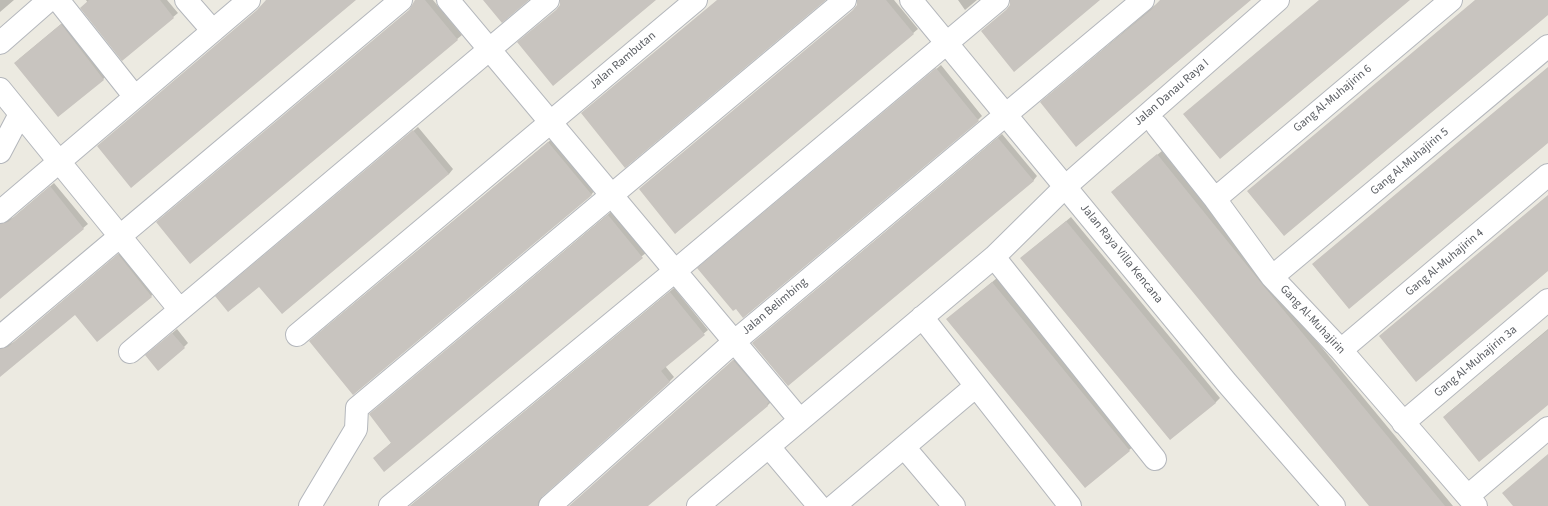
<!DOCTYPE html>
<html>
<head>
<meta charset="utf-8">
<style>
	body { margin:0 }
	canvas { display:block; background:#eceae1 }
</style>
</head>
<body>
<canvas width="1548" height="506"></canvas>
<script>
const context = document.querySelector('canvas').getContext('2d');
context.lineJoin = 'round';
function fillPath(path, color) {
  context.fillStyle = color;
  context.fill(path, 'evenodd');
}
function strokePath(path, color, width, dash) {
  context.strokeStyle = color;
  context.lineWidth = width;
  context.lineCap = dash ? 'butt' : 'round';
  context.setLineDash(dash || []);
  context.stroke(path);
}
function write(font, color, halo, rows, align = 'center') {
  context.font = font + ' "Source Sans 3",sans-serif';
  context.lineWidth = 4;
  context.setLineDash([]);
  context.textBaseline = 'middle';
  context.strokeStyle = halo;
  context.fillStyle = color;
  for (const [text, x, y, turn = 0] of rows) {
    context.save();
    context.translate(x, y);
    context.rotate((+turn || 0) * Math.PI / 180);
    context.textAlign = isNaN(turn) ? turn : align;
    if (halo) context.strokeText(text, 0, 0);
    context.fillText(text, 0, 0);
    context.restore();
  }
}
fillPath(new Path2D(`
	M0 0H14L0 12Z
	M86 0H167L178 13 122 59Z
	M416 0H433L462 35 190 262 411 9Z
	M858 0H894L918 29 675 233 855 8 858 5Z
	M958 0H977L965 10Z
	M1161 0H1250L1046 98Z
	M66 20 108 75 58 116 19 59Z
	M941 65 982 116 978 120 703 264Z
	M418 127 453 169 449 174 259 286 221 292Z
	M1002 134 1037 176 1033 181 758 339Z
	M553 138 595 190 591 195 314 337Z
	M1162 151 1266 280 1453 506H1370L1116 188Z
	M54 183 88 224 0 297V222L3 220H8L14 217Z
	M612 211 646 253 374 458 392 442 375 410Z
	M1071 217 1220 398 1215 403 1026 254Z
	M122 251 156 292 151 296 75 314 0 368V348L3 345H8L14 342Z
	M997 278 1134 446 1085 486 952 315Z
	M674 288 708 330 665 366 674 377 670 381 545 492 542 496V503L543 506H410Z
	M177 329 188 343 184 347 151 351Z
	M1548 329V404L1444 417 1448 413Z
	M738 356 772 401 768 405 646 506H570Z`), '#0003');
fillPath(new Path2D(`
	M89 0H160L174 18 122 61 80 8Z
	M266 0H356L131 188 97 146 257 10Z
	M415 0H425L458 40 190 264 156 222 409 10Z
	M483 0H529L502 23Z
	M560 0H656L553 86 517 42 556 10 560 5Z
	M717 0H826L625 168 581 113Z
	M857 0H886L914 34 675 234 639 189 853 10 857 5Z
	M1010 0H1100L1014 72 981 31 1006 10 1010 5Z
	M1160 0H1251L1076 147 1040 102 1151 10Z
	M1319 0H1410L1220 159 1183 114Z
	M1475 0H1548V15L1284 236 1247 191Z
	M61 24 104 80 58 117 14 63Z
	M1548 67V143L1349 309 1312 264Z
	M936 68 979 121 743 318 736 309 733 311 697 268Z
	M413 130 449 174 282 314 259 287 228 312 215 296Z
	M998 138 1034 181 788 386 752 343Z
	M548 142 592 195 353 395 309 341Z
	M1157 154 1262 284 1445 506H1369L1237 346 1111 192Z
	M50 186 84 229 0 299V224L8 222Z
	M1548 195V271L1416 382 1379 336Z
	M608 215 643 258 384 472 373 458 391 443 369 414Z
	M1066 221 1216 403 1170 440 1020 258Z
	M118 254 152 297 97 342 75 315 0 377V349L8 347Z
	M992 282 1130 451 1085 488 946 319Z
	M670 292 705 335 661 371 670 382 542 497 538 502V506H410Z
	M1548 330V405L1479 462 1443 417Z
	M172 333 185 348 158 371 145 355Z
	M733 360 769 402 767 404 768 406 648 506H569Z
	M1548 454V506H1513L1502 493Z`), '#c8c4bf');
const minor = new Path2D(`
	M58 0 135 97
	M186 0 213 31
	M448 0 800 420
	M0 43 49 0
	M0 89 180 310
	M1157 126 1215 199 1272 277 1341 350 1476 506
	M0 152 20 114
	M1215 199 1451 0
	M0 212 249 0
	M994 257 1155 459
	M1272 277 1548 46
	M922 317 1070 506
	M297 335 696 0
	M0 337 401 0
	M1341 350 1548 175
	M130 352 548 0
	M1403 423 1548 300
	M769 447 819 506
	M904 447 954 506
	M1468 496 1548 428
	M310 506 356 429 357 408 845 0
	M390 506 675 271 998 0
	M550 506 735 341 1143 0
	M698 506 994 257 1065 187 1278 0
	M834 506 976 386`);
const tertiary = new Path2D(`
	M911 0 1227 383 1334 506`);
strokePath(minor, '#b4b7bc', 24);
strokePath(tertiary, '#b4b7bc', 24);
strokePath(minor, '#fff', 22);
strokePath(tertiary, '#fff', 22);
write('12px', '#5a5d62', '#fff', [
	["Jalan Rambutan",623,61,-40],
	["Jalan Danau Raya I",1172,93,-41],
	["Gang Al-Muhajirin 6",1333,99,-40],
	["Gang Al-Muhajirin 5",1410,162,-40],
	["Jalan Raya Villa Kencana",1121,254,51],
	["Gang Al-Muhajirin 4",1445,263,-40],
	["Jalan Belimbing",775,307,-40],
	["Gang Al-Muhajirin",1312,320,47],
	["Gang Al-Muhajirin 3a",1476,362,-40]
]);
</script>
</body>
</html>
